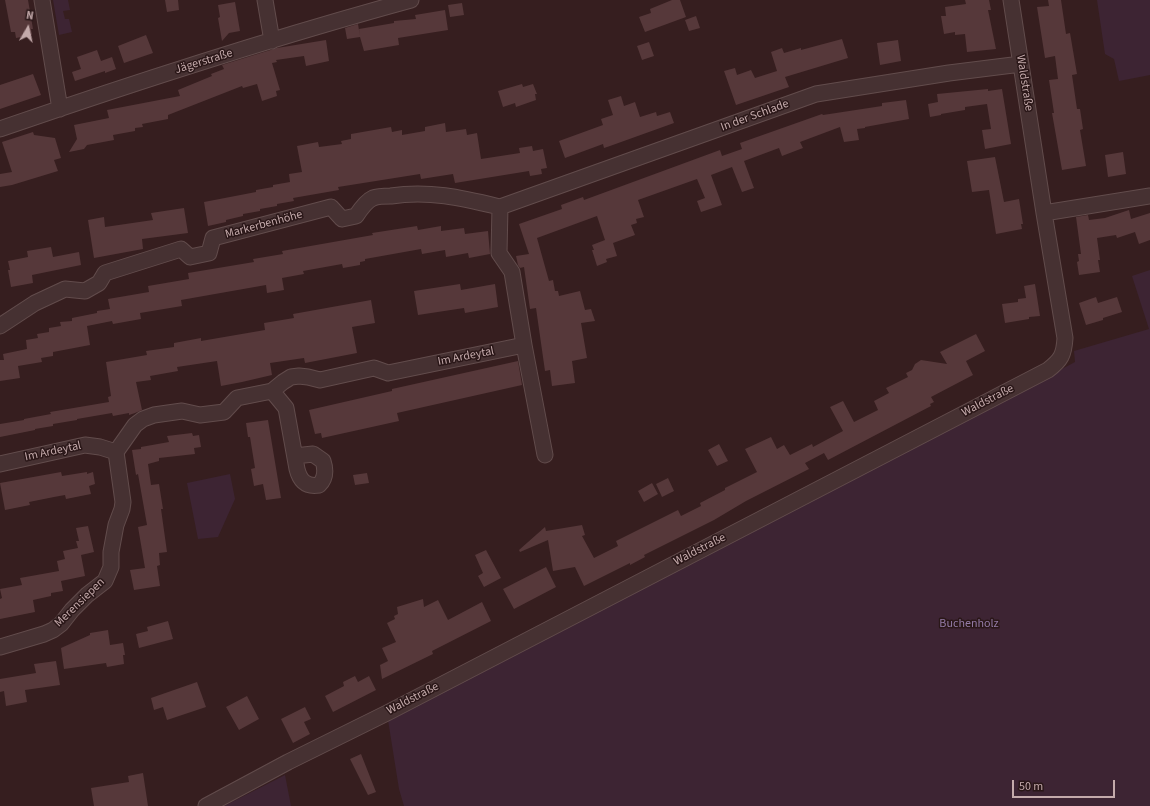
<!DOCTYPE html>
<html>
<head>
<meta charset="utf-8">
<style>
	body { margin:0 }
	#map { position:relative; width:1150px; height:806px; overflow:hidden; background:#361e1f; font-family:"Source Sans 3",sans-serif }
	canvas { display:block }
	.north { position:absolute; left:8px; top:8px; width:40px; height:40px; -webkit-text-stroke:3px #2a1718; paint-order:stroke; rotate:9deg; font-size:11px; font-weight:700; line-height:16px; text-align:center; color:#c4aaab }
	.north::after { content:''; display:block; margin:auto; width:14px; height:18px; background:#c4aaab; clip-path:polygon(50% 0,100% 100%,50% 72%,0 100%) }
	.scale { position:absolute; left:1012px; top:780px; width:103px; height:18px; box-sizing:border-box; border:2px solid #c4aaab; border-top:0; padding-left:5px; font-size:12px; line-height:14px; white-space:nowrap; color:#c4aaab; -webkit-text-stroke:3px #2a1718; paint-order:stroke }
</style>
</head>
<body>
<div id="map">
<canvas width="1150" height="806"></canvas>
<div class="north">N</div>
<div class="scale">50 m</div>
</div>
<script>
const context = document.querySelector('canvas').getContext('2d');
context.lineJoin = 'round';
function fillPath(path, color) {
  context.fillStyle = color;
  context.fill(path, 'evenodd');
}
function strokePath(path, color, width, dash) {
  context.strokeStyle = color;
  context.lineWidth = width;
  context.lineCap = dash ? 'butt' : 'round';
  context.setLineDash(dash || []);
  context.stroke(path);
}
function write(font, color, halo, rows, align = 'center') {
  context.font = font + ' "Source Sans 3",sans-serif';
  context.lineWidth = 3;
  context.setLineDash([]);
  context.textBaseline = 'middle';
  context.strokeStyle = halo;
  context.fillStyle = color;
  for (const [text, x, y, turn = 0] of rows) {
    context.save();
    context.translate(x, y);
    context.rotate((+turn || 0) * Math.PI / 180);
    context.textAlign = isNaN(turn) ? turn : align;
    if (halo) context.strokeText(text, 0, 0);
    context.fillText(text, 0, 0);
    context.restore();
  }
}
fillPath(new Path2D(`
	M53 0H68L70 10 63 11 65 19H69L72 32 59 35Z
	M1097 0H1150V75L1119 81 1114 59 1105 54Z
	M1150 270V806H404L399 789 388 720 936 436 1075 362 1074 351 1149 329 1132 276Z
	M230 474 235 499 218 537 198 539 187 483Z
	M285 775 291 806H224Z`), '#3d2433');
fillPath(new Path2D(`
	M5 0H28L33 29H31L32 35 16 38 15 32H11Z
	M165 0H178L179 10 167 12Z
	M672 0H680L686 17 645 32 639 17 651 13 650 9Z
	M965 0H989L991 10H988L996 49 967 52 965 34 955 35V32L944 34 941 16H946L945 7 966 4Z
	M1048 0H1061L1066 34 1070 33 1077 74 1072 75 1077 109H1080L1083 129 1080 130 1086 166 1062 170 1052 113H1054L1049 80 1058 79 1055 56 1045 58 1037 7 1049 6Z
	M235 2 240 31 229 33 222 41 218 18 220 17 218 5Z
	M462 3 464 15 450 17 448 5Z
	M445 10 448 30 398 38 399 45 364 51 360 37 347 39 345 28 358 24 360 36 359 29 394 23V21L416 19 415 15Z
	M696 16 700 28 689 31 685 20Z
	M146 35 153 53 124 63 118 46Z
	M842 39 848 58 785 77 789 87 736 105 724 71 735 68 737 75 751 70 755 78 777 71 771 52 782 48 784 53 801 48V50Z
	M326 40 329 61 306 66 304 56 276 60 277 62 272 63 280 90 276 91 277 96 262 101 257 84 243 88 242 86 168 115V119L142 124 143 127 135 128V131L113 135 114 140 87 145 84 149 69 152 77 139 74 125 109 118 107 110 180 96 178 90 212 76 211 74 224 69 222 65 277 48Z
	M898 40 901 61 880 65 877 43Z
	M649 42 654 56 642 60 637 46Z
	M97 50 101 61 112 57 116 69 105 73V71L75 81 72 72 81 69 77 57Z
	M33 74 41 95 0 109V85Z
	M522 84 523 87 533 84 537 94H535L536 100 516 107 515 103 503 107 498 91Z
	M988 89V91L1002 89 1011 144 985 149 982 130 991 129 987 104 965 107V110L941 114V115L930 117 928 104 938 102 937 94Z
	M621 96 624 106 635 102 640 117 656 112 657 116 670 112 674 123 610 146 604 148 603 144 565 158 559 141 603 125 601 119 613 115 608 100Z
	M906 100 909 119 865 127V128L857 129 859 140 844 142 840 127 800 142 803 148 782 156 779 148 744 161 754 188 742 192 732 167 711 175 722 205 701 212 697 201 705 198 697 179 638 200 644 217 636 219 637 223 631 225 635 235 613 243 617 256 606 259 607 262 597 266 592 250H594L592 245 605 240 597 216 537 238 549 281 553 280 555 291H558L559 296 580 291 585 310 591 309 595 321 581 323 587 358 572 361 575 383 552 386 550 370 545 371 536 308 530 309 524 267 520 268 518 265 516 256 529 254 519 224 562 209 561 205 583 197 584 200 720 150 722 156 742 149 740 143 822 114 823 115 882 106V103Z
	M445 123 446 132 466 129 467 135 477 133 481 159 520 153 519 148 532 146 533 151 543 149 547 168 541 169 542 174 530 176 529 171 455 183 453 174 421 179 420 174 338 187 339 190 293 198 294 201 277 204V206L260 209V211L243 214V216L226 220V222L208 226 204 202 256 192V190L273 187V185L290 182 289 174 302 172 297 146 318 142 319 147 342 144 341 141 351 139V134L391 127 392 132 402 130V135L425 131V127Z
	M33 132 34 135 55 138 61 158 54 160 58 171 12 185 0 187V174L12 172 2 142Z
	M1123 152 1126 174 1108 177 1105 155Z
	M995 157 1004 202 1019 199 1023 224H1021L1022 229 996 234 989 190 972 192 967 161Z
	M184 208 188 233 142 239 143 249 94 258 88 220 104 217 105 227 153 220 151 213Z
	M1129 210 1131 219 1150 213V240L1139 244 1135 232 1117 238 1116 235 1097 238 1100 260H1098L1100 272 1079 275 1077 262 1079 261 1078 254H1081L1076 217 1088 215 1089 220 1105 218Z
	M417 226 418 230 441 226V231L464 228 465 234 488 231 490 254 469 258 468 253 446 257 445 250 422 254 421 249 365 259V261L360 262V265L343 268 342 264 303 271 304 274 282 278 284 290 267 293 266 285 181 300 182 306 140 313 141 319 113 324 112 321 87 326 90 345 53 352V356L41 358 42 362 18 366 20 378 0 381V360H4L3 354 27 349 26 340 38 338 37 334 49 332V328L61 326 60 322 72 321V318L97 313V311L110 309 108 299 149 292 148 286 189 279 188 273 254 262 253 259 283 254 282 251 373 235 372 233Z
	M51 247 53 257 79 252 81 265 32 275 33 283 11 287 8 270H10L8 261 28 257 27 251Z
	M460 284 461 290 495 284 498 307 465 313 464 308 418 315 414 291Z
	M1035 284 1040 316 1029 317V319L1005 323 1002 304 1018 302V299L1026 298 1024 286Z
	M1096 297 1098 303 1117 297 1122 312 1103 318V320L1086 325 1079 303Z
	M371 300 375 323 352 327 357 353 305 363 304 358 270 363 272 375 242 382 221 386 217 361 177 367 178 371 150 376 151 380 136 382 142 410 135 413 129 415V413L113 416 112 413 77 419V420L53 424V426L35 429V430L0 437V424L24 420V419L51 414 50 412 109 402 108 397 111 396 106 362 147 355 146 351 174 347V343L201 338V341L265 330 264 323 294 318 293 314Z
	M976 334 985 351 966 361 973 375 931 397 934 402 930 404 931 406 828 460 824 453 805 463 809 469 746 501 714 520 644 555 645 557 630 565V563L584 586 575 567 553 571 548 540 520 552 519 550 545 527 546 531 582 525 585 535 582 536 594 558 618 546 616 541 678 510 681 516 701 506 700 503 725 490V488L757 472 745 449 771 437 777 449 784 445 790 455 812 444 813 447 843 431 830 407 843 401 854 422 878 410 874 401 889 393 886 388 908 377 906 373 912 370 915 364 921 360 947 364 940 352Z
	M518 361 522 385 397 413 399 421 322 438 321 433 315 434 309 410 392 391V389Z
	M268 420 281 498 266 500 263 484 254 486 251 469 255 468 250 437H248L246 423Z
	M192 433 193 436 199 435 201 447 194 448 195 454 159 458V461L148 464 151 485 159 484 163 509H161L167 552 159 553 160 565 157 566 160 586 134 590 130 570 145 568 138 527 147 525 138 474 136 475 132 450 141 449V447L169 442 167 436Z
	M719 444 728 461 717 466 708 450Z
	M61 472 62 476 87 472V474L93 472 95 484 89 486 91 494 66 499 65 495 54 497 29 502 30 505 5 510 0 483Z
	M367 473 369 483 355 485 353 475Z
	M668 478 674 491 662 497 656 484Z
	M652 483 658 494 644 502 638 491Z
	M88 526 94 552 81 555 85 576 61 581 63 591 51 593V596L33 600 35 612 0 619V599L2 598 0 589 22 585 20 578 59 571 57 561 65 559 63 551 78 548 76 541H79L76 528Z
	M486 550 501 578 484 587 478 576 483 573 475 555Z
	M546 567 556 587 514 609 503 589Z
	M423 599 424 607 438 600 448 620 482 602 491 621 432 651 433 654 382 679 380 665 388 661 382 648 396 642 387 623 395 619 394 616 398 614 397 607Z
	M168 621 173 639 139 648 136 634 148 631 147 627Z
	M108 630 110 645 123 643 125 655H123L124 664 107 667 106 663 64 669 61 648 90 635V633Z
	M56 661 60 685 25 690 27 702 6 706 4 691 0 692V679L36 673 34 664Z
	M355 676 358 682 369 676 376 690 333 712 325 696 344 686 343 682Z
	M197 682 206 707 167 720 163 707 154 710 151 698Z
	M247 696 259 719 239 730 226 707Z
	M305 707 311 719 304 722 310 734 293 743 281 719Z
	M361 754 376 792 368 795 350 759Z
	M143 773 148 806H94L91 788 129 782 128 776Z`), '#56383a');
const minor = new Path2D(`
	M42 0 60 109
	M265 0 272 41
	M0 129C136 82 272 38 411 0
	M1044 213 1150 196
	M0 326 35 303 65 289 85 291 99 283 105 273 181 249 190 257 209 253 213 238 331 207 342 219 356 216C360 210 366 201 373 198 378 196 385 196 391 196 429 190 462 198 500 207L816 94 949 73 1021 64
	M524 345 545 455
	M272 391 286 408 297 469C300 481 306 487 319 485 326 478 326 470 323 461L313 454 295 456
	M0 464 85 445 100 447 116 452 135 425 143 419 154 415 182 411 200 415 224 412 237 398 272 391 283 382 291 377 299 376 308 377 320 380 374 368 388 373 524 345 512 272 499 253 500 207
	M0 647 44 634 53 630 61 624 72 610 87 595 105 581 111 567V552L116 525 122 509 123 502 116 452
	M206 806 288 762 387 713 1048 370C1061 360 1064 355 1065 338L1044 213 1011 0`);
strokePath(minor, '#624c4c', 17);
strokePath(minor, '#463132', 15);
write('12px', '#c4aaab', '#2a1718', [
	["Jägerstraße",204,62,-17],
	["Waldstraße",1024,83,81],
	["In der Schlade",755,116,-20],
	["Markerbenhöhe",264,225,-15],
	["Im Ardeytal",466,357,-11],
	["Waldstraße",988,401,-27],
	["Im Ardeytal",53,452,-12],
	["Waldstraße",700,550,-27],
	["Merensiepen",80,603,-44],
	["Waldstraße",413,699,-27]
]);
write('12px', '#937aa5', '#2a1718', [
	["Buchenholz",969,624]
]);
</script>
</body>
</html>
